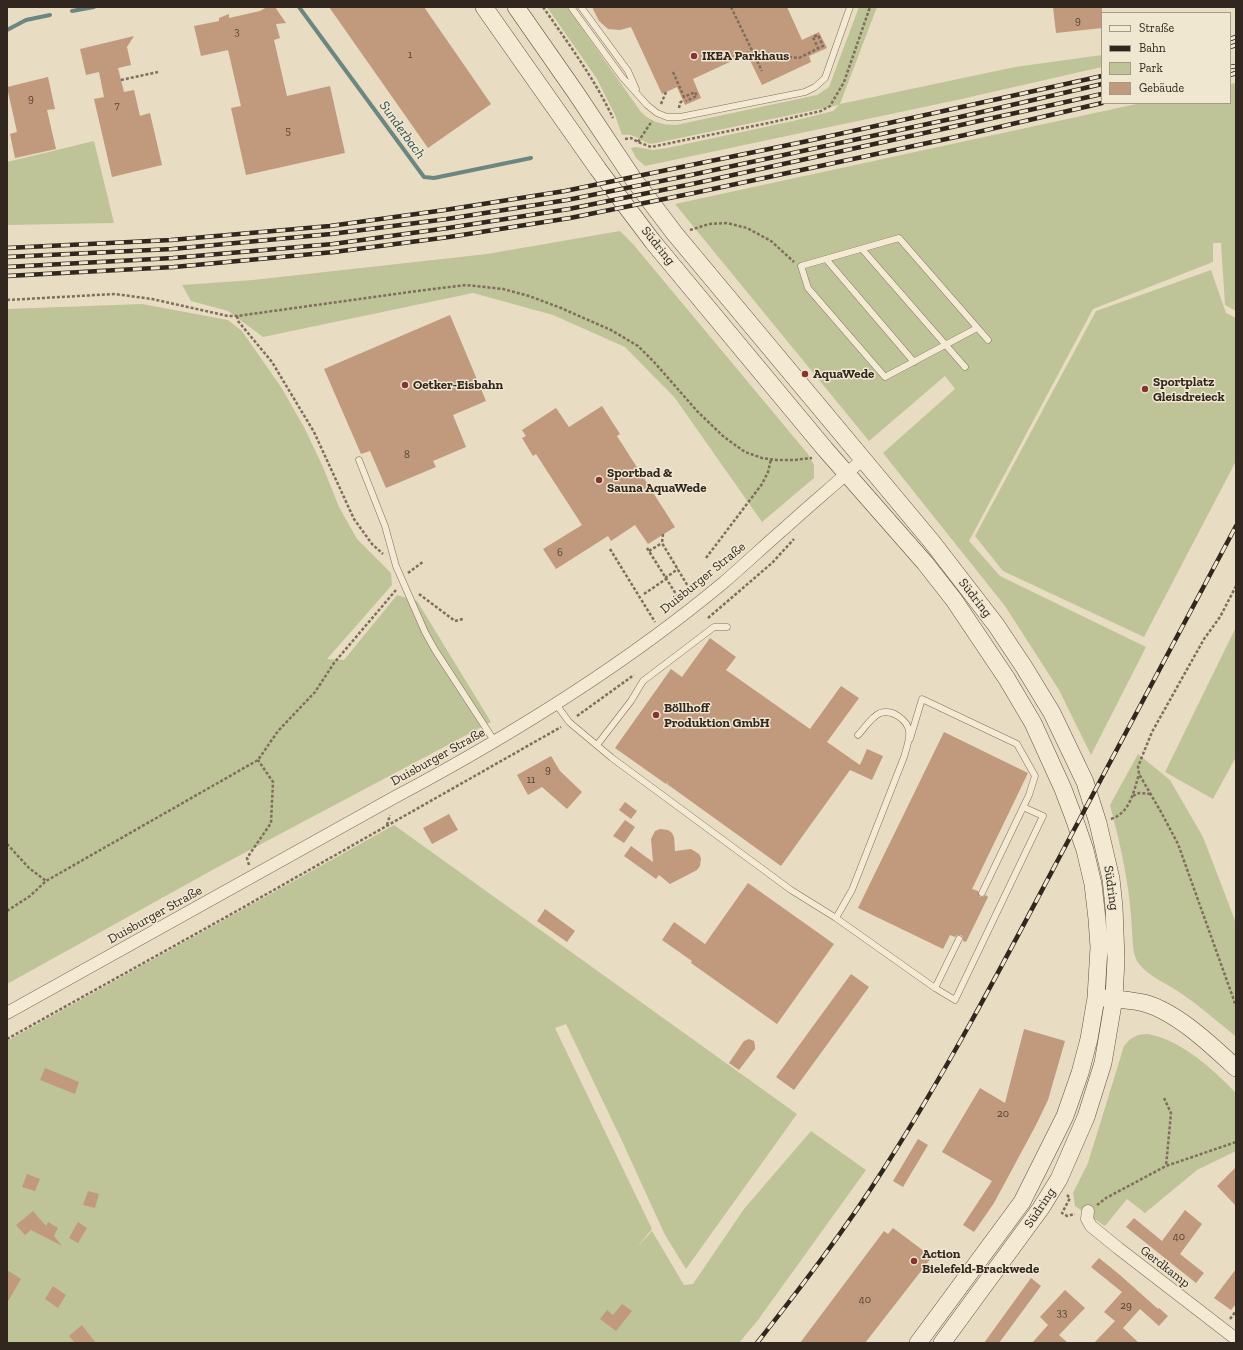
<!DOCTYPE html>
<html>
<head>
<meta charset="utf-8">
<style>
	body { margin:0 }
	#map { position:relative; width:1243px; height:1350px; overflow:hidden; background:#e8dcc2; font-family:"Zilla Slab",serif }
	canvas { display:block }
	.frame { position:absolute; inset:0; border:8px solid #31271e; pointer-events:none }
	.legend { position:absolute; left:1101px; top:12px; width:130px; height:92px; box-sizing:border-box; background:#f0e7d1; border:1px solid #a49a89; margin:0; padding:5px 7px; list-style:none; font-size:12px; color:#31271e }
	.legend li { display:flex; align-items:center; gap:8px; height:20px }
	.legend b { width:20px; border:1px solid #a49a89 }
</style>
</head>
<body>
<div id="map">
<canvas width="1243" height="1350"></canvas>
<div class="frame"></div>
<ul class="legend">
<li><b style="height:5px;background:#f4ead4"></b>Straße</li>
<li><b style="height:5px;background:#31271e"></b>Bahn</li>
<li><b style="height:11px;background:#bfc498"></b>Park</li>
<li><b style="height:11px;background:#c1997d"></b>Gebäude</li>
</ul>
</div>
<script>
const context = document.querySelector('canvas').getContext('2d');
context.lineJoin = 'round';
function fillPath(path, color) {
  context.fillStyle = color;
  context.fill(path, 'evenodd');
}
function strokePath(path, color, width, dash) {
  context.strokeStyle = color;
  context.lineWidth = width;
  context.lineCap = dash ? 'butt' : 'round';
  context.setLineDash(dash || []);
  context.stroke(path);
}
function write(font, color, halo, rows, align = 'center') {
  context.font = font + ' "Zilla Slab",serif';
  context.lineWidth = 3;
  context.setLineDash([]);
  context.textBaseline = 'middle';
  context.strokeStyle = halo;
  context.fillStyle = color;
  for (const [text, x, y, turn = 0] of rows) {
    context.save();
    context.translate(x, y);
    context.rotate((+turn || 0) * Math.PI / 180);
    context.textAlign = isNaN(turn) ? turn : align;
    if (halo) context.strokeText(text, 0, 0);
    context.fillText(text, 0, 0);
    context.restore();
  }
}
fillPath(new Path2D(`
	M547 7H567L641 112C651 122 662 125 676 125L817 95 829 87 859 7H877L840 104 1015 67 1102 55V67L957 100 645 166 636 158 631 148 636 147 653 150 667 148 793 121 833 111 839 105 651 144C640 141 635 133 622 135L615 115 597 79Z
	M1236 83V311L1225 305 1221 243H1213V262L1093 309 969 541 1000 576 1146 647 1091 755 1059 690 1005 606 883 453 955 389 945 376 869 441 675 204 1141 103H1230V84Z
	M94 141 114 223 7 225V162Z
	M620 231 633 244 808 454 814 465V478L762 522 675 398 625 347 553 315 473 293 263 337 228 311 191 301 182 285 253 280 487 254Z
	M1211 270 1226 313 1236 318V461L1144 637 1003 571 975 536 1096 311Z
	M142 304 228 320 242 331 281 387 304 427 323 467 339 507 357 539 391 573 392 585 327 659 344 660 397 595 417 601 491 722 216 868 7 984V309Z
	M1236 627V757L1213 799 1165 772Z
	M1138 754 1170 780 1203 837 1236 923V1035L1235 1036C1218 1022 1201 1007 1182 994 1170 985 1149 977 1140 965 1132 956 1133 942 1132 930 1130 886 1121 847 1110 805Z
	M394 825 797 1114 686 1269 665 1235 622 1141 566 1024 555 1028 652 1229 637 1247 652 1231 684 1285 693 1284 744 1209 811 1131 866 1170 758 1320 739 1343H7V1041Z
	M1148 1034C1181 1040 1213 1069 1236 1093V1151L1197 1170 1145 1213 1127 1199 1105 1226 1075 1206 1073 1193 1088 1163 1124 1046C1131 1037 1137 1034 1148 1034Z`), '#bfc498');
strokePath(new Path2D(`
	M299 7 424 177 434 178 531 158
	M72 11 94 7
	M7 30 26 20 50 15`), '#6c8781', 4);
fillPath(new Path2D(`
	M267 7H275L286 23 276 24 280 38 274 40 287 96 330 86 345 153 246 175 231 108 241 106 228 50 201 56 194 26 219 21V18L229 14V18L260 11Z
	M329 7H424L491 104 428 148Z
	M592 7H787L802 40 819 32 827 48 809 56 811 62 762 85 747 54 693 79 701 98 685 105 677 87 662 94 631 27 620 30 608 29 599 21Z
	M1053 7H1102V28L1056 33Z
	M134 36 127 47 131 65 118 68 124 92 134 90 140 116 150 113 162 165 112 177 94 99 104 97 99 72 86 75 80 49Z
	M48 77 55 109 47 110 56 149 15 158 10 134 17 132 7 87Z
	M450 315 486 401 453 415 466 447 433 461 436 467 386 488 370 451 361 454 324 369Z
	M602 406 620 434 617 436 675 527 648 544 635 525 611 541 608 536 556 569 543 549 582 525 536 454 533 456 522 438 526 436 522 430 556 408 569 427Z
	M710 638 736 657 726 670 810 729 841 686 859 698 827 742 860 765 867 749 883 756 872 780 850 770 781 866 667 784 668 781 666 784 615 748 671 669 682 677Z
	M944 732 1028 773 972 889 978 891 980 897H983L986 895 988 897 966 942 963 941V937L961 935H957L955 937 950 935 943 949 858 908Z
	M551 756 560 771 582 792 567 809 542 787 528 795 517 775Z
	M625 802 637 811 631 819 619 810Z
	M449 814 458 830 432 844 423 828Z
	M625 820 635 827 624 843 613 836Z
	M660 829 668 830 672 833 674 837 675 851 691 849 699 854 701 858 700 866 697 870 670 884 659 875 656 879 624 856 631 846 653 862 651 839 655 831Z
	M748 883 834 944 777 1024 691 963 692 961 662 940 674 922 705 944Z
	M545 909 575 931 567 942 537 921Z
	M851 974 869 987 794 1090 776 1077Z
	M1024 1029 1065 1041 1048 1100 1036 1125 994 1203 974 1232 963 1225 992 1181 942 1152 980 1088 1005 1103Z
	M749 1039 754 1041 755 1046V1049L739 1070 729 1063 744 1041Z
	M45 1068 79 1082 75 1094 40 1080Z
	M918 1139 928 1145 903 1187 893 1181Z
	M1236 1167V1206L1217 1186Z
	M27 1174 40 1179 35 1191 22 1187Z
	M88 1191 99 1194 95 1208 83 1205Z
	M1185 1210 1202 1224 1180 1254 1204 1273 1196 1283 1126 1227 1134 1218 1162 1241Z
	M33 1211 46 1226 48 1222 58 1228 54 1236 62 1246 31 1230 25 1235 16 1225Z
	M78 1222 87 1228 78 1243 69 1238Z
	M893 1228 932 1257 865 1343H800L884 1231 888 1234Z
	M1099 1258 1120 1275 1158 1309 1159 1308 1168 1316 1159 1326 1140 1309 1123 1328 1139 1343H1094L1115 1321 1104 1312 1122 1292 1091 1267Z
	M1236 1269V1304L1231 1310 1214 1298Z
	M7 1270 21 1279 7 1303Z
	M1031 1278 1041 1286 999 1343H984Z
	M53 1286 66 1295 58 1308 45 1299Z
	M1065 1290 1085 1308 1059 1335 1068 1343H1032L1048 1325 1040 1317Z
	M622 1304 632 1311 616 1331 600 1319 607 1310 613 1315Z
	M82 1325 88 1333 96 1343H75L69 1336Z`), '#c1997d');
const lane = new Path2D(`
	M571 7 622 77 647 105 657 113 667 117H680L805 92 815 87 825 78 850 7
	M581 7 628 71 636 89
	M862 249 965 367
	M826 259 914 362
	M977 328 885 377 808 288 801 266 899 238 988 340
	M359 460 385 526 396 566 425 632 435 650 495 742
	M556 704 569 722 612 758 791 890 836 918 935 988 959 939
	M910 739 922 699 1017 744 1035 776 1029 795 982 893
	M597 745 631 701 643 681 714 627H727
	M836 918 852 890 904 757C909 740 915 727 898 716 892 712 887 711 880 713 871 717 865 728 858 735
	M935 988 955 1000 1043 816 1023 807`);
const street = new Path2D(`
	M7 1013 395 797C510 736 622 667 723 583 744 565 765 545 786 527 811 504 838 482 863 459
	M1088 1211 1087 1219 1091 1226 1118 1248 1236 1339`);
const secondary = new Path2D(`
	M484 7 598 169 653 242 825 449 925 563 954 600 1007 679 1033 723 1063 789 1074 818 1085 850 1093 884 1097 919 1099 947 1096 998 1089 1039 1080 1073 1065 1116 1022 1202 918 1343
	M516 7 576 93 634 180 675 234 932 542 996 625 1024 667 1052 713 1085 782 1098 823 1111 879 1114 907 1116 959 1114 998 1103 1063 1086 1117 1059 1179 1041 1208 942 1343
	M1104 998C1117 999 1131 1000 1144 1003 1177 1012 1211 1045 1236 1068`);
strokePath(lane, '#7f6e5c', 7);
strokePath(street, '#7f6e5c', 13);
strokePath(secondary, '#61503f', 18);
strokePath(new Path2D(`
	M543 7C568 43 594 78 613 118
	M731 7 762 71
	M789 57 799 58 823 46 818 35 813 37 818 48
	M673 72 684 97 695 92 697 96 686 101
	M121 80 158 72
	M661 104 666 92
	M679 108 680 103 683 100
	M625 139 631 138 638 142 651 147 773 122 821 111 830 106 844 82 870 7
	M638 142 652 121
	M690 230 709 224 727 223 747 228 771 241 794 262
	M7 300 115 294 152 299 228 316H237L417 291 466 285 503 289 529 296 561 308 611 330 638 346 654 362 698 412 724 437 745 452 762 458 776 460H794L812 458
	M237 316 238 321 272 362 314 432 354 519 372 544 383 554
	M663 534 662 543 692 593
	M647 548 681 602
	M610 549 655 622
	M649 551 662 543
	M706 558 762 484 768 472 771 459
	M408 573 424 561
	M665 578 678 569
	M1236 586 1220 617 1204 639 1152 732 1141 759 1138 767 1139 774 1161 812 1178 844 1236 1006
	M419 594 455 621 463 619
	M644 594 666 579
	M708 618 772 563 794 539
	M577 716 634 675
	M1133 796 1139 793 1150 794
	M1111 819C1130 813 1134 791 1139 774
	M387 825 390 815
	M7 844 29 868 46 881
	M249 865 247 858 271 823 273 782 258 760
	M7 911 30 896 46 881 258 760 278 731 315 692 334 663 396 590
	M7 1039 235 912 561 727
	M1164 1098 1171 1113 1166 1166
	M1067 1195 1070 1198 1062 1213 1067 1216 1075 1214
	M1097 1205 1106 1198 1166 1166 1236 1142
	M1230 1319 1236 1311`), '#7f6e5c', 2.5, [3, 2]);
strokePath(lane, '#f4ead4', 6);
strokePath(street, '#f4ead4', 12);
strokePath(secondary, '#f4ead4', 17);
const rail = new Path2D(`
	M1230 39 1236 37
	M1230 47 1236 45
	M1230 67 1236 66
	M1230 75 1236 73
	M7 248 171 240 330 226 445 210 565 191 803 142 1102 76
	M7 257 172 249 331 234 447 219 567 200 691 175 960 117 1102 84
	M7 267 173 258 333 244 448 228 569 209 692 184 1102 94
	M7 276 174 267 334 252 449 237 570 218 694 193 965 135 1102 103
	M757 1343C801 1287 845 1230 883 1170 948 1069 1003 964 1059 858 1118 747 1177 637 1236 526`);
strokePath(rail, '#31271e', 4.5);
strokePath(rail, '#f0e7d1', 3, [9]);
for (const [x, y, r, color] of [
	[694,56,4,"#873334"],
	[805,374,4,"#873334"],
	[405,385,4,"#873334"],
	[1145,389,4,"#873334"],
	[599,480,4,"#873334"],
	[656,715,4,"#873334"],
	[914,1261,4,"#873334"]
]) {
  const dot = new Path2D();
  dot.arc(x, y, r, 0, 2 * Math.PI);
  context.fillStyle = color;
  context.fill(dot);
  strokePath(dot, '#f0e7d1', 1.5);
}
write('11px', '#554436', null, [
	["9",1078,21],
	["3",237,32],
	["1",410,55],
	["9",31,99],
	["7",117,106],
	["5",288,131],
	["8",407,455],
	["6",560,553],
	["9",548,770],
	["11",531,780],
	["20",1003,1114],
	["40",1179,1237],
	["40",865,1300],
	["29",1126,1306],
	["33",1062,1313]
]);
write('bold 13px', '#31271e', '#f0e7d1', [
	["IKEA Parkhaus",702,56],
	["AquaWede",813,374],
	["Sportplatz",1153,382],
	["Gleisdreieck",1153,397],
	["Oetker-Eisbahn",413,385],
	["Sportbad &",607,473],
	["Sauna AquaWede",607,488],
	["Böllhoff",664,708],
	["Produktion GmbH",664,723],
	["Action",922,1254],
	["Bielefeld-Brackwede",922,1269]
], 'left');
write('13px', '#31271e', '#f0e7d1', [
	["Südring",658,246,51],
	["Duisburger Straße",703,578,-39],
	["Südring",975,598,52],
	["Duisburger Straße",438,757,-29],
	["Südring",1111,888,82],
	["Duisburger Straße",155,915,-29],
	["Südring",1040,1208,-56],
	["Gerdkamp",1165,1267,38]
]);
write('italic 14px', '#2f4f4d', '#f0e7d1', [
	["Sunderbach",402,130,54]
]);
</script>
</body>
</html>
